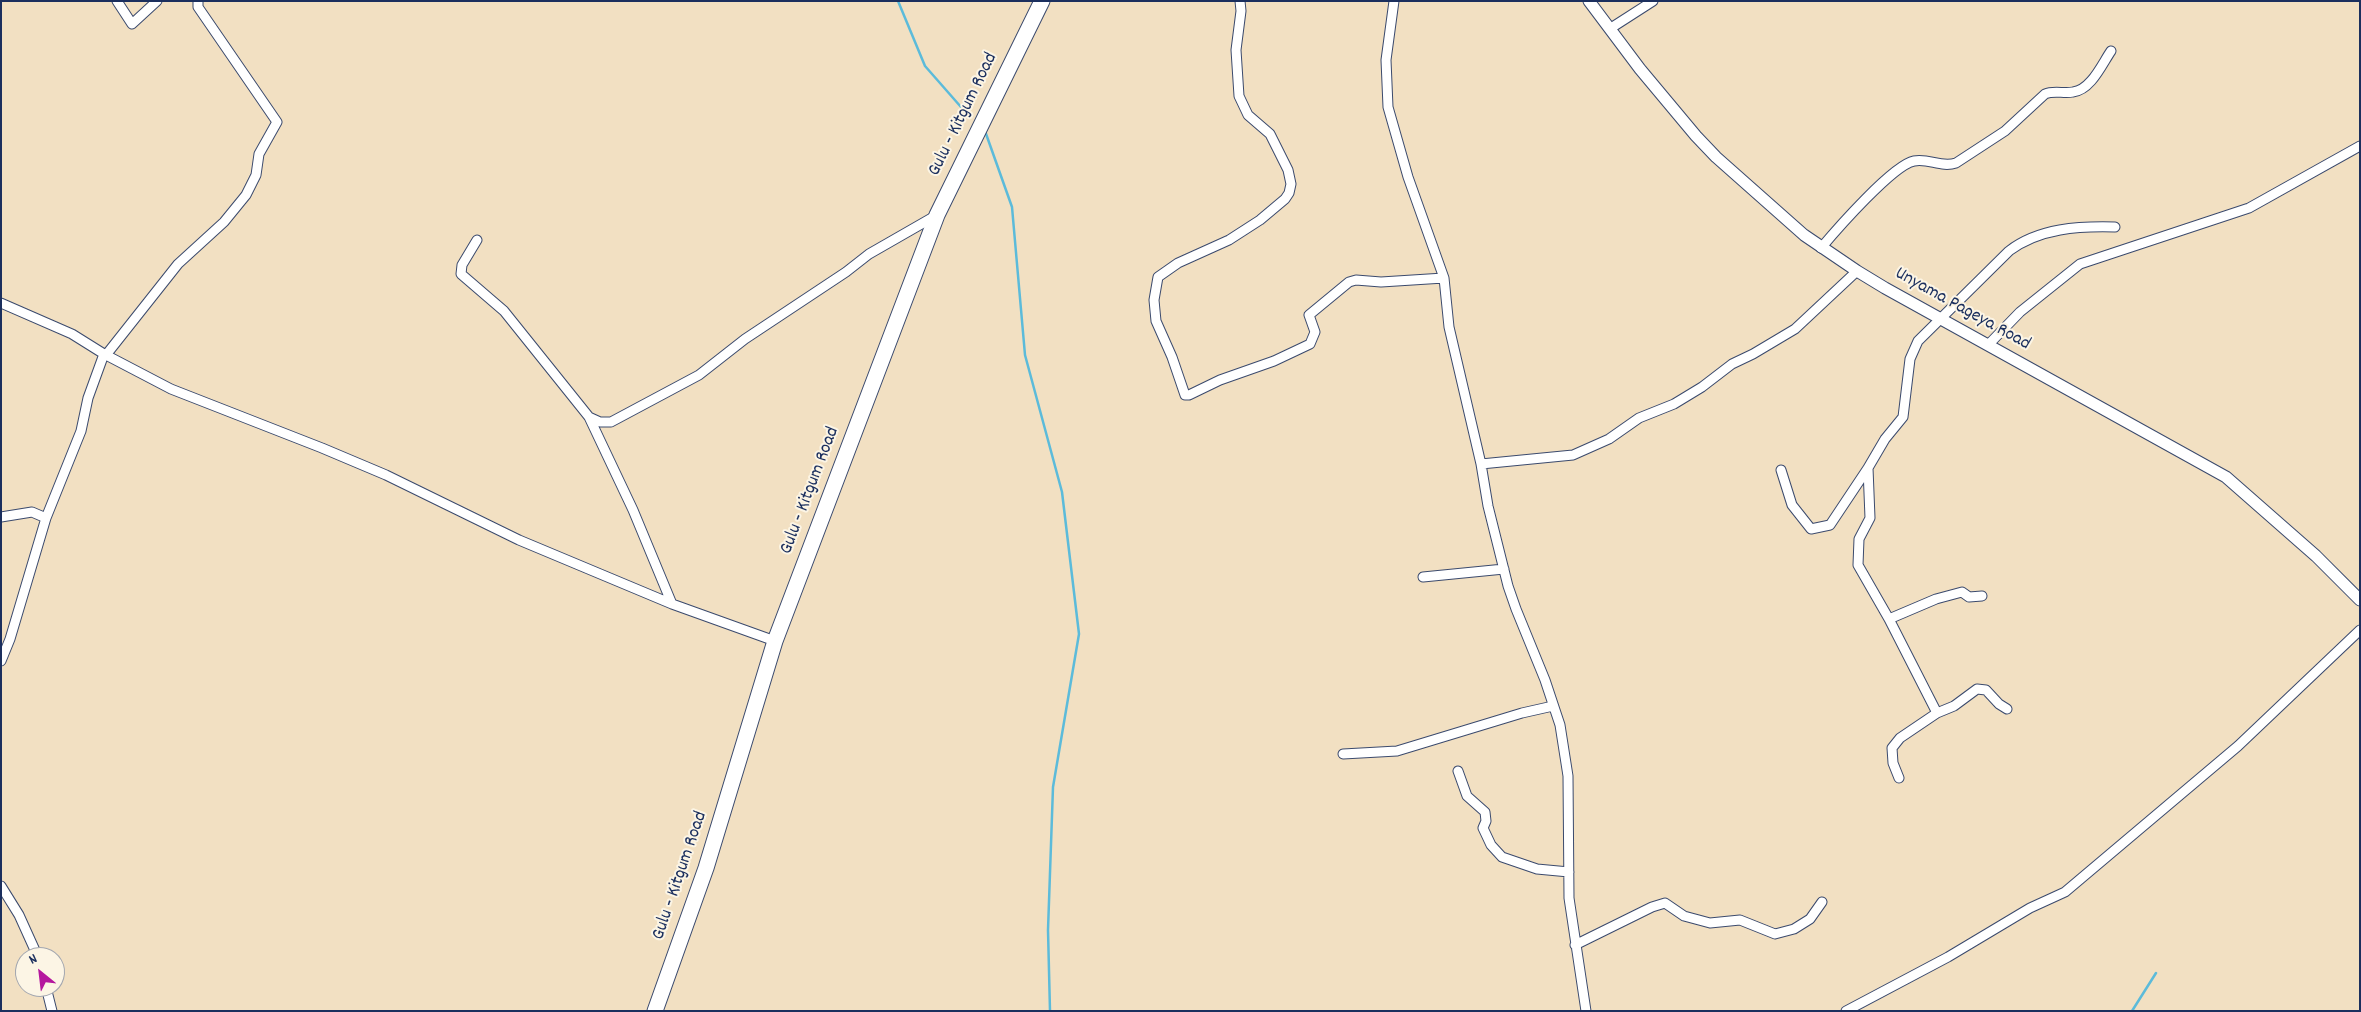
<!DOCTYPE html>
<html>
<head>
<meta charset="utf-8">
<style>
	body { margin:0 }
	#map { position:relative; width:2361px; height:1012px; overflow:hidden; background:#f2e0c2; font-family:Dekko,sans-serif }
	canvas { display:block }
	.frame { position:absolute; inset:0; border:2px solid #1b2f5e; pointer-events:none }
	.north { position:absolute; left:15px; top:947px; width:50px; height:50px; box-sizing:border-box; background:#fcf5e5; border:1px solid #a2a6af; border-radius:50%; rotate:331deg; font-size:14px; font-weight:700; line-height:20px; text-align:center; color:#1b2f5e }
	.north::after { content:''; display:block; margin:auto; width:18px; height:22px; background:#b5179e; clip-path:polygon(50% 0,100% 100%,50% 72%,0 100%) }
</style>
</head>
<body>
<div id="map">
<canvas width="2361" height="1012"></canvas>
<div class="frame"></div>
<div class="north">N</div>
</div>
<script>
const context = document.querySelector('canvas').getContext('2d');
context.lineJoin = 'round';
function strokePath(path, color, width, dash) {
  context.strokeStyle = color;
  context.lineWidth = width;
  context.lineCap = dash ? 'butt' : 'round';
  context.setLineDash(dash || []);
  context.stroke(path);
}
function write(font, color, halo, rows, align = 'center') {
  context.font = font + ' Dekko,sans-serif';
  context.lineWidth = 4;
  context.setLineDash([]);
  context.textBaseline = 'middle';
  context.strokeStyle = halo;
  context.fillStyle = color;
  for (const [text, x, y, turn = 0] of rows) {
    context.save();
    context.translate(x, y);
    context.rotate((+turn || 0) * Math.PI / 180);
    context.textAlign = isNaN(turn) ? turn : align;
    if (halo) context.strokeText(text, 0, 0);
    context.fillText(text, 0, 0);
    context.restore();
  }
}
strokePath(new Path2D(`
	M898 1 925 66 968 115
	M985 131 1012 207 1025 355 1062 492 1079 634 1053 787 1048 930 1050 1011
	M2132 1011 2156 973`), '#5cbbda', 2.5);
const minor = new Path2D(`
	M117 1 132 24 157 1
	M1240 1 1241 11 1236 50 1239 96 1248 115 1270 134 1288 170 1291 184 1289 193 1285 199 1260 220 1229 240 1178 263 1158 277 1154 300 1156 321 1172 357 1185 395H1189L1220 380 1274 361 1310 344 1315 332 1309 315 1349 282 1356 280 1381 282 1444 278
	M1394 1 1386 60 1388 107 1408 177 1444 278 1449 327 1481 464 1488 506 1508 586 1516 609 1545 680 1560 725 1568 776 1569 898 1586 1011
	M1611 28 1653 1
	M477 240 462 265 461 274 504 311 589 417 633 510 672 604
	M1821 248C1837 229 1893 165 1914 161 1929 158 1941 168 1956 163L2005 131 2045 94C2054 90 2064 94 2073 92 2091 90 2102 64 2111 51
	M1 303 72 334 104 354 171 389 322 448 386 475 519 540 672 604 775 641
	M1989 344 2020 312 2080 264 2249 208 2360 146
	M106 355 178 264 224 222 246 195 256 175 259 154 277 122 198 7V1
	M589 417 600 422H611L699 375 745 339 846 272 869 254 937 215
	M1481 464 1573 455 1609 439 1639 418 1674 404 1702 387 1732 364 1753 354 1795 329 1857 271
	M1781 470 1792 505 1811 529 1830 525 1868 468
	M1 517 32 512 46 518
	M1423 577 1504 569
	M1889 619 1936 599 1962 592 1969 597 1982 596
	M1 661 10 639 46 518 81 431 88 398 104 354
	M2007 709 1999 704 1986 690 1977 689 1954 706 1937 713 1889 619 1858 565 1859 539 1870 518 1868 468 1885 439 1903 417 1910 359 1918 341 2009 251C2039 228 2079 226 2115 227
	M1343 754 1397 751 1522 713 1553 706
	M1458 771 1467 796 1485 812 1486 821 1483 828 1491 845 1502 857 1537 869 1569 872
	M1899 778 1893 763 1892 748 1900 738 1937 713
	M1 886 19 915 38 957
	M1575 945 1652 907 1665 903 1684 916 1710 923 1740 920 1775 934 1794 929 1810 919 1822 902
	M46 987 52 1011
	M1846 1011 1948 957 2030 908 2065 892 2238 746 2360 630`);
const tertiary = new Path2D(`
	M1589 1 1640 69 1696 136 1716 157 1804 235 1857 271 1885 288 2226 477 2316 556 2360 600`);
const primary = new Path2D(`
	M655 1011 706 868 775 641 937 215 1042 1`);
strokePath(minor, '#3b4a6d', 11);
strokePath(tertiary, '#3b4a6d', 13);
strokePath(primary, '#3b4a6d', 17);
strokePath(minor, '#fff', 9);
strokePath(tertiary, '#fff', 11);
strokePath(primary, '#fff', 15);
write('19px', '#1b2f5e', '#fcf5e5', [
	["Gulu - Kitgum Road",964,115,-64],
	["Unyama Pageya Road",1962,310,29],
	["Gulu - Kitgum Road",811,491,-69],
	["Gulu - Kitgum Road",681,876,-71]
]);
</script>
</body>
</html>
